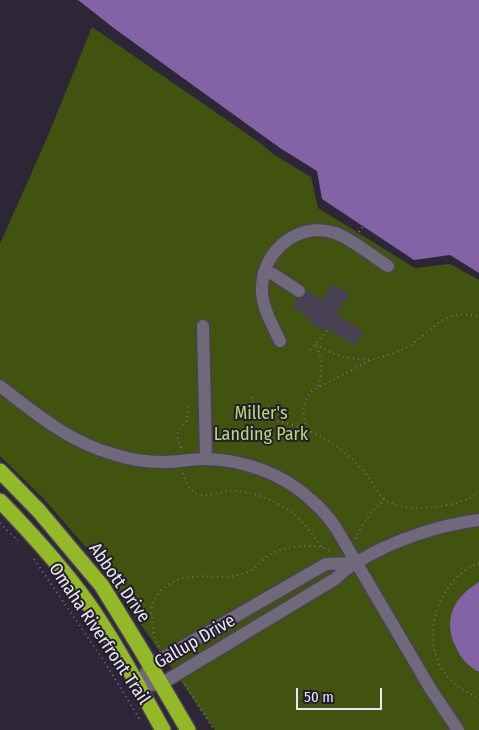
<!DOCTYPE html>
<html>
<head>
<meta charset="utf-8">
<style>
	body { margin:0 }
	#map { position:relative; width:479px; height:730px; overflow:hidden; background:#2d2637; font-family:"Fira Sans Condensed",sans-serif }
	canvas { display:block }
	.scale { position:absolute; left:296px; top:688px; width:86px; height:22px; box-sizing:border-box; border:2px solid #eae6f1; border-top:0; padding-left:6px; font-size:15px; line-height:18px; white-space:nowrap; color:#eae6f1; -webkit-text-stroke:4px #241d2d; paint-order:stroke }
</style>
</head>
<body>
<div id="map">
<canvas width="479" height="730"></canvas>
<div class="scale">50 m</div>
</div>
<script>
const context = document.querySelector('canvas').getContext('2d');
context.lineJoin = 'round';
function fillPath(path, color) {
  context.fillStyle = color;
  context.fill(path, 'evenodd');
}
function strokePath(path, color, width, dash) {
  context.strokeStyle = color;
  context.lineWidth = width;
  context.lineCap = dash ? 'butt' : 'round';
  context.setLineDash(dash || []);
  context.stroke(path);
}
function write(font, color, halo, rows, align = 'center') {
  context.font = font + ' "Fira Sans Condensed",sans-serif';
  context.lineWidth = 4;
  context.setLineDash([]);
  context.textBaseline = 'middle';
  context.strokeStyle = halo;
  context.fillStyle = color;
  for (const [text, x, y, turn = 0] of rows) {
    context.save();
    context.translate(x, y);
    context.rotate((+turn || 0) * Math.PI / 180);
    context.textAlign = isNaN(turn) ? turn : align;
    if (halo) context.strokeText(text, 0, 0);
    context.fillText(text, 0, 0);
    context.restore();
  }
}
fillPath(new Path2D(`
	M92 27 263 145 273 154 311 177 318 208 415 268 450 264 479 280V730H215L90 552 43 498 0 456V244L47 138Z`), '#41530e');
fillPath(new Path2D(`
	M78 0H479V273L450 255 414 260 322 199 317 171 280 148 115 29Z
	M479 582V672C468 666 461 659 456 647 442 620 454 597 479 582Z`), '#8263a6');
fillPath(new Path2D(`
	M332 284 349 294 336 314 363 331 355 346 326 328 324 331 309 322 311 319 292 307 297 299 302 298 305 296 307 290 322 300Z`), '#484153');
const minor = new Path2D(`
	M264 272 273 274 299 291
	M203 326 206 459
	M280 341C272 324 261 306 262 287 263 250 299 221 335 233 352 239 372 256 388 266
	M0 386C35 413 69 442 113 454 128 459 146 462 162 462 177 462 192 459 207 459 244 460 284 474 311 500 321 508 329 518 336 528L430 688 458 730
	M138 686 161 684 335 579C341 574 348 567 356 563 390 541 439 525 479 520
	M138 686 151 665 326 564 355 563`);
const highway = new Path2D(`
	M0 471 39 511 102 586 140 648 188 730
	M0 501C31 533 61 566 87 602 115 642 139 687 163 730`);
strokePath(minor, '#494351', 15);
strokePath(highway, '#494351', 18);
strokePath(new Path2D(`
	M359 232 369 219 411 238
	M316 344C332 356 351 359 371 360
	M317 346C322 359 323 374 318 387
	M310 350 328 330
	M251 397 261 418C291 423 314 430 339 448 350 456 360 466 368 477 373 484 378 493 384 499 403 515 461 507 479 493
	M307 429C302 416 301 401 313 390L371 360 395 353 410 346 441 321 451 316 462 314 479 316
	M181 448C176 435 175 430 187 421L188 406
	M183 473C185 481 189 491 197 494 208 498 220 491 231 491 255 491 284 503 300 520 308 528 315 538 322 547
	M0 523 18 541
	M355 539C364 521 370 513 385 499
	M34 559 106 664 139 718 141 716
	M479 563C437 579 418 641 447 676 455 686 467 693 479 697
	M159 647C153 639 153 628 152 618 148 599 165 582 184 578 203 574 225 580 245 573 255 570 261 561 269 555 282 547 306 544 321 547 325 548 328 550 332 552
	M185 684 214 730`), '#77717f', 2, [1, 4]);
strokePath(minor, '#70687b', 12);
strokePath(highway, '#94b928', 15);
write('18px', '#b8d971', '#241d2d', [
	["Miller's",261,414],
	["Landing Park",261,435]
]);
write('18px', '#eae6f1', '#241d2d', [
	["Abbott Drive",119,583,55],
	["Omaha Riverfront Trail",99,634,56],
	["Gallup Drive",195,642,-30]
]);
</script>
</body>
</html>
